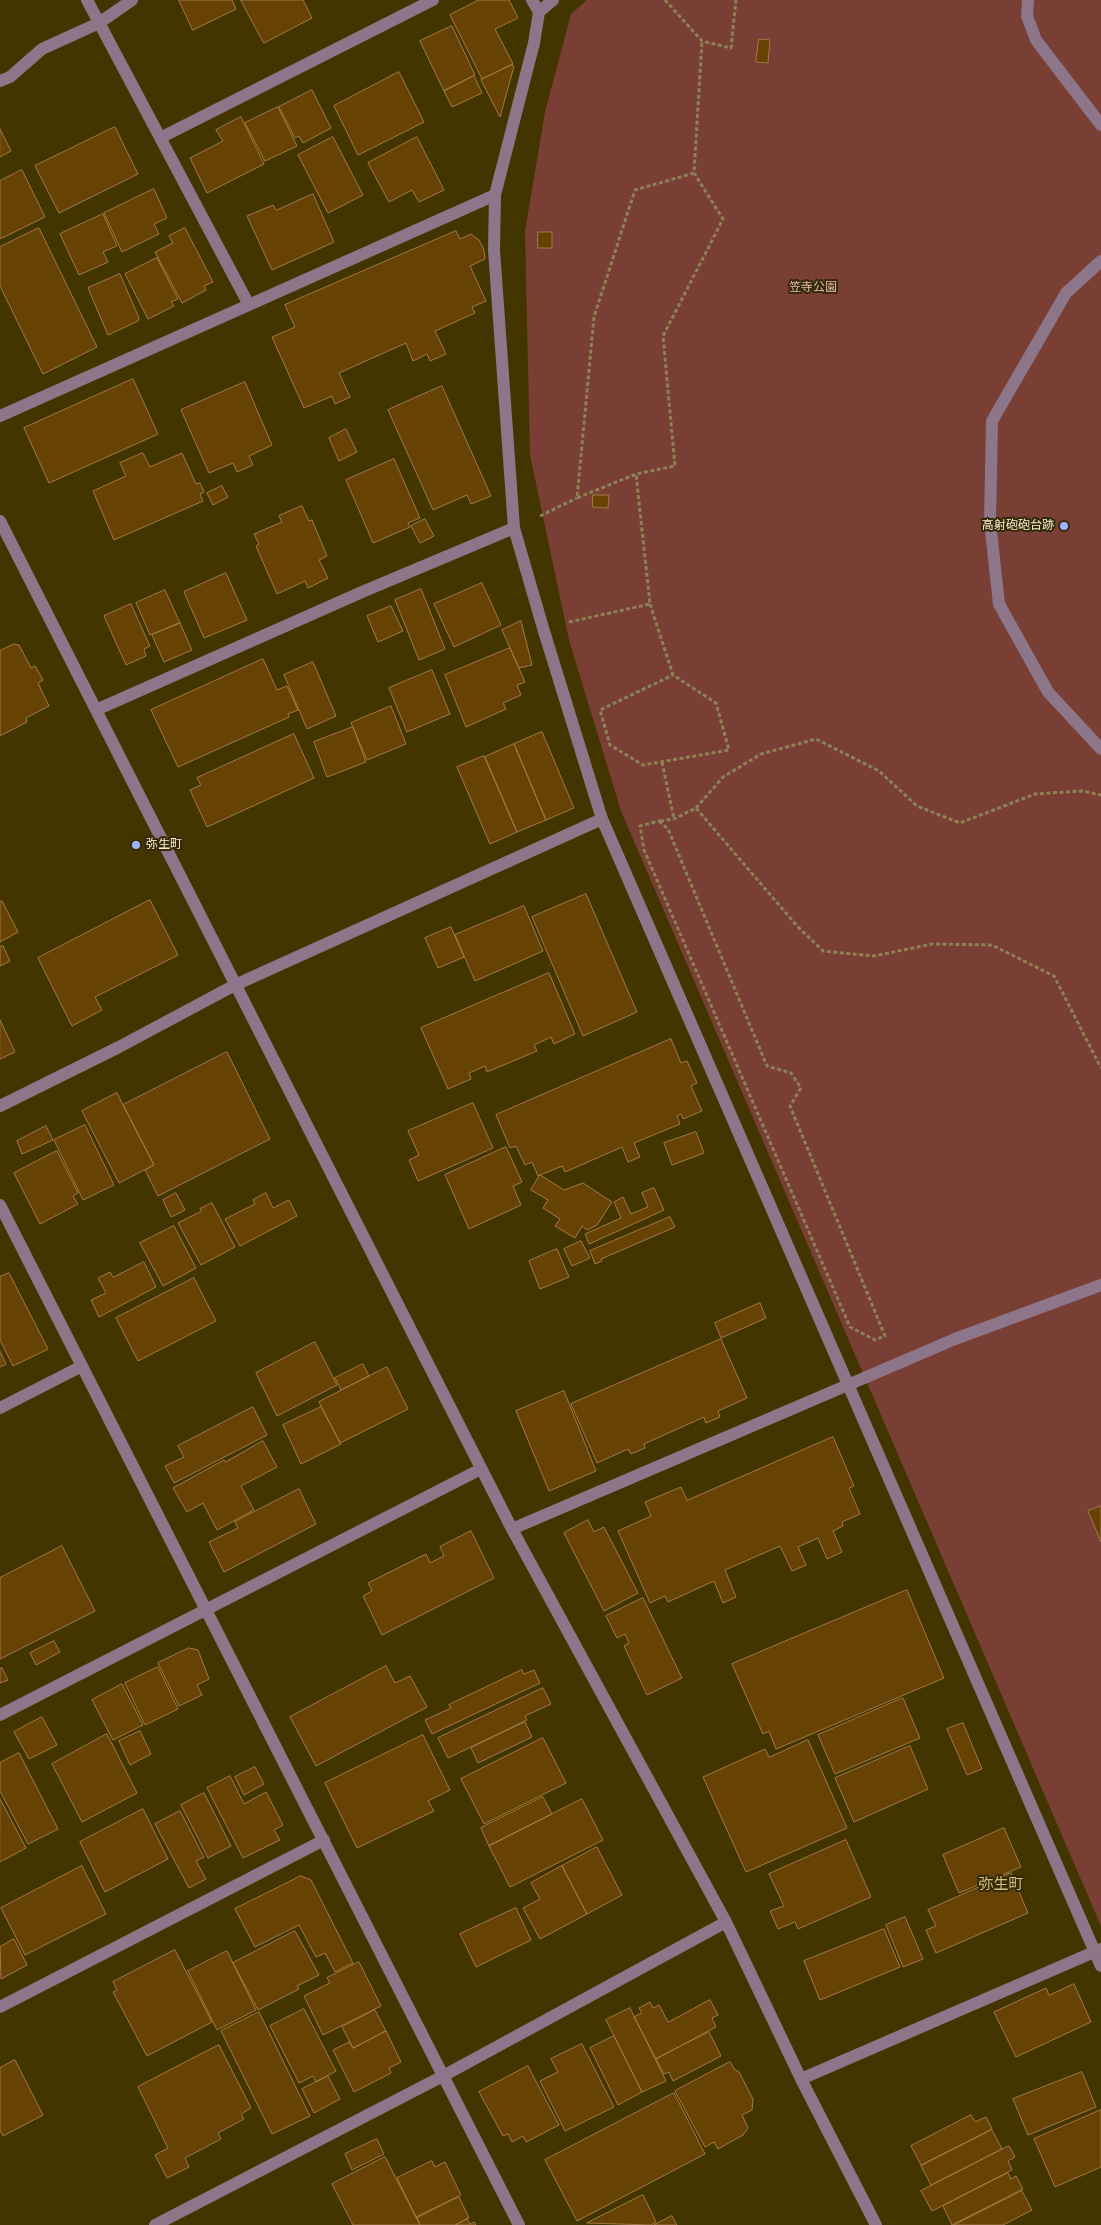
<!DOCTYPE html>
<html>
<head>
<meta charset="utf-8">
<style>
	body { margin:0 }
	canvas { display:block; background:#433500 }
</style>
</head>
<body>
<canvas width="1101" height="2225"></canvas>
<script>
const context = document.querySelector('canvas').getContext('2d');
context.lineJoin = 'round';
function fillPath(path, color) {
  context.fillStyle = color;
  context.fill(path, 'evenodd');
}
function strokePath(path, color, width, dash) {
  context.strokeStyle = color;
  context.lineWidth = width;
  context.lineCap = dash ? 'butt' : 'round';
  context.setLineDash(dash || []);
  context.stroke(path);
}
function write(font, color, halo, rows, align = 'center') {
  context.font = font + ' "Source Sans 3","Noto Sans JP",sans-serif';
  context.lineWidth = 4;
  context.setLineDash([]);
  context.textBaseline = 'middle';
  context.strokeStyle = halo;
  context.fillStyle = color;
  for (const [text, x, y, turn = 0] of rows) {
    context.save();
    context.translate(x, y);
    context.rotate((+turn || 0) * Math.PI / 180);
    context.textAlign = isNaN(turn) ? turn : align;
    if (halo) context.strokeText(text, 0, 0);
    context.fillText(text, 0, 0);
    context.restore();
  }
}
fillPath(new Path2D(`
	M587 0H1101V1926L621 811 569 640 530 455 525 231 545 112 571 14Z`), '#793f34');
const building = new Path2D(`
	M179 0H232L236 9 193 30Z
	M241 0H303L312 18 264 43Z
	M479 0H509L518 18 495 29 513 64 482 79 450 15Z
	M452 26 475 75 444 91 420 41Z
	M759 39 770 40 768 63 756 62Z
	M511 65 514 66 500 117 481 80Z
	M399 72 424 122 358 155 334 106Z
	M474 76 482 93 452 107 444 91Z
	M312 90 331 128 303 143 299 136 295 138 279 107Z
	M278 107 297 146 265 161 245 123Z
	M241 117 264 164 207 193 190 158 223 141 216 130Z
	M115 127 138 174 59 213 35 166Z
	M0 129 11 151 0 157Z
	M333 137 363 195 328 213 298 155Z
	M417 137 444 190 419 202 412 190 389 202 368 163Z
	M22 170 45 217 0 239V181Z
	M154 189 167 218 154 224 159 234 122 252 104 213Z
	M313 194 334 242 272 270 247 216 273 205 276 210Z
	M103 214 117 246 103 252 108 262 79 275 60 234Z
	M39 228 97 347 43 374 0 286V247Z
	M185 228 213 282 204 286 206 290 182 303 155 252 173 243 169 236Z
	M456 231 460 239 471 234 479 240 484 250 485 259 470 266 486 301 472 307 475 313 435 331 446 354 430 361 427 354 413 361 406 343 339 373 350 397 335 404 332 396 304 408 272 337 295 327 285 305Z
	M538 232H552V248H538Z
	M157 258 178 299 171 302 174 306 148 319 125 274Z
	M120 274 139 318 138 321 108 335 88 288Z
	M133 379 158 434 49 483 24 428Z
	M245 382 272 445 249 456 253 465 237 472 233 463 209 473 181 410Z
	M442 386 491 496 471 504 467 495 433 510 388 410Z
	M346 429 357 452 339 461 329 438Z
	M143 453 150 467 182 453 196 484 200 483 204 492 200 494 203 501 114 540 93 491 126 476 120 463Z
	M394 459 420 518 408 523 410 527 373 543 346 480Z
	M222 486 228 497 213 505 207 493Z
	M593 495H609L608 508 593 507Z
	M302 506 309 521 312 520 327 556 319 560 328 578 308 588 305 581 277 594 256 546 259 544 254 534 282 522 279 516Z
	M425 519 434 536 420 543 411 526Z
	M226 573 247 620 204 638 184 592Z
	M482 583 501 625 454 647 434 604Z
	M421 589 445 649 419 660 395 600Z
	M165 590 180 623 150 635 136 603Z
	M131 604 150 646 144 649 146 656 126 665 104 616Z
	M391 606 403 631 378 642 367 616Z
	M521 621 532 665 519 668 502 630Z
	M180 623 192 650 164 662 152 635Z
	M14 644 19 645 31 668 35 666 43 680 38 683 49 706 26 718 27 722 0 736V651Z
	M510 648 525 682 517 685 521 695 503 703 506 709 466 727 445 675Z
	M263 659 277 690 287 686 298 710 288 714 289 717 178 767 151 710Z
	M313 662 336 716 307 729 284 675Z
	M432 670 450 714 407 732 389 688Z
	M391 706 406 744 367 760 351 723Z
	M353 727 366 762 327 777 314 742Z
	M542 732 574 808 546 820 514 744Z
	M294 734 314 778 207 827 190 790 201 785 197 778Z
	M514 744 546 820 517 832 485 757Z
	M484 756 517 832 490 844 457 767Z
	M586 894 637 1012 583 1036 532 917Z
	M150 900 178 955 95 997 102 1010 72 1026 38 958Z
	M2 901 18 932 0 942V902Z
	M524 906 543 951 475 981 455 935Z
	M451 927 464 957 438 968 425 938Z
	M3 946 10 961 0 966V947Z
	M549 973 575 1034 554 1044 551 1037 534 1045 537 1051 487 1072 485 1066 469 1073 471 1079 448 1089 421 1028Z
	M0 1020 15 1052 0 1059Z
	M671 1039 681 1063 687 1061 697 1083 691 1086 702 1111 683 1119 681 1114 677 1116 680 1124 634 1143 640 1157 628 1162 622 1147 565 1172 562 1166 538 1176 532 1162 525 1165 516 1146 510 1148 496 1115Z
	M227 1052 270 1139 158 1196 145 1170 154 1165 123 1105Z
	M117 1093 154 1165 119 1183 82 1111Z
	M473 1103 493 1148 418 1181 409 1160 419 1155 408 1131Z
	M85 1125 114 1185 83 1200 54 1140Z
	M46 1126 53 1140 22 1154 17 1141Z
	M696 1132 704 1153 672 1165 664 1143Z
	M506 1147 522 1182 513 1186 521 1205 469 1229 445 1175Z
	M57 1151 78 1193 73 1196 78 1204 40 1224 14 1173Z
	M540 1175 564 1190 583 1183 612 1202 597 1225 587 1230 582 1226 575 1238 555 1226 560 1219 543 1208 548 1200 531 1190Z
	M654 1188 664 1210 589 1244 585 1234 621 1218 614 1202 623 1197 631 1214 648 1207 642 1193Z
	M176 1193 185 1210 171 1217 163 1200Z
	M266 1193 273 1208 289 1200 297 1216 240 1246 225 1219 255 1204 253 1200Z
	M212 1203 235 1247 201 1265 178 1223 202 1211 200 1209Z
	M670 1217 675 1227 601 1259 602 1261 595 1264 590 1251Z
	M174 1226 196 1268 163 1286 140 1243Z
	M581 1241 590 1258 572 1266 564 1249Z
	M557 1249 569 1277 540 1289 529 1261Z
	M144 1262 156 1287 99 1317 91 1300 106 1293 98 1278 110 1272 113 1277Z
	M9 1273 48 1349 13 1366 0 1340V1277Z
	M194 1278 216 1321 138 1361 116 1318Z
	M760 1303 766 1318 721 1338 715 1323Z
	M721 1339 747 1398 718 1411 720 1417 706 1423 704 1417 644 1444 645 1448 631 1454 628 1449 597 1463 571 1404Z
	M315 1342 337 1385 277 1416 256 1373Z
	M0 1351 6 1364 0 1367Z
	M363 1364 369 1376 341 1390 335 1378Z
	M387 1367 408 1409 340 1443 319 1402Z
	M564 1391 596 1471 549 1491 516 1411Z
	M253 1407 267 1435 174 1483 165 1466 184 1457 178 1446Z
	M321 1407 341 1444 301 1464 283 1425Z
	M833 1437 854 1486 849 1488 860 1514 842 1522 843 1526 833 1531 842 1552 827 1559 818 1538 798 1547 806 1565 792 1571 780 1546 725 1570 736 1597 723 1603 714 1581 668 1602 665 1596 650 1603 618 1531 651 1516 645 1502 681 1487 687 1500Z
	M263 1441 277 1467 241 1486 254 1510 217 1530 203 1503 187 1512 173 1488 224 1460 225 1462Z
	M299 1489 316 1524 224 1572 209 1542 238 1528 235 1522Z
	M1101 1506V1542L1088 1511Z
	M588 1520 594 1532 604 1527 638 1593 604 1611 564 1533Z
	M471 1531 494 1578 382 1635 363 1596 372 1591 368 1583 426 1554 430 1563 444 1556 440 1547Z
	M62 1546 95 1611 0 1659V1578Z
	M907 1590 944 1678 776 1749 769 1731 763 1734 732 1664Z
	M643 1598 682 1678 647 1695 624 1646 629 1643 625 1634 617 1638 606 1616Z
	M54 1641 60 1652 36 1665 30 1653Z
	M189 1648 198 1650 209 1679 197 1685 202 1695 179 1706 158 1663Z
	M386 1666 395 1683 410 1676 427 1707 316 1766 290 1717Z
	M158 1667 178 1709 145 1725 125 1683Z
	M2 1668 8 1680 0 1683V1669Z
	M522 1670 524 1674 534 1670 540 1683 432 1734 425 1720 451 1708 449 1705Z
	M122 1684 143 1725 113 1740 92 1700Z
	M543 1688 551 1704 525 1716 527 1720 448 1758 438 1738Z
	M903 1698 920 1738 835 1774 818 1735Z
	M42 1717 57 1745 29 1759 14 1732Z
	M525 1722 532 1737 478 1763 471 1748Z
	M963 1723 982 1769 967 1775 947 1729Z
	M140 1731 151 1754 130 1765 119 1741Z
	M107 1734 137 1793 82 1822 52 1764Z
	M423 1735 450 1790 428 1801 434 1811 357 1848 325 1783Z
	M543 1738 566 1783 484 1824 461 1779Z
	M808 1740 847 1828 746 1872 703 1777 765 1749 769 1757Z
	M910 1746 928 1789 854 1822 835 1778Z
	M19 1753 58 1829 28 1844 0 1791V1763Z
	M255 1767 264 1784 244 1795 235 1777Z
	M230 1776 244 1804 266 1792 283 1825 274 1830 280 1840 243 1858 207 1788Z
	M204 1793 231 1846 208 1858 181 1805Z
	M543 1797 552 1814 489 1846 481 1828Z
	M0 1799 26 1848 0 1862Z
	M582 1799 603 1840 510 1887 489 1846Z
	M143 1809 168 1859 105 1892 80 1842Z
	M180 1811 204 1857 196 1861 206 1879 189 1888 155 1824Z
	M1004 1828 1021 1867 959 1893 943 1855Z
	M846 1840 871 1897 798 1929 795 1922 778 1929 770 1911 784 1906 769 1874Z
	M597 1847 622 1895 587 1914 562 1866Z
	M82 1866 106 1914 25 1955 1 1908Z
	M562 1866 587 1914 540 1939 523 1908 540 1899 531 1883Z
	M1011 1873 1028 1913 936 1953 926 1930 936 1926 928 1910Z
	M301 1876 311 1880 353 1963 335 1972 325 1953 316 1957 299 1925 255 1947 235 1909Z
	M516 1908 531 1940 476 1967 460 1934Z
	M905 1917 923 1959 903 1967 886 1925Z
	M884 1929 900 1967 820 2000 804 1961Z
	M295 1931 319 1975 297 1986 299 1989 258 2010 233 1963Z
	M14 1939 27 1965 1 1979 0 1947Z
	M175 1950 212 2022 147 2056 113 1992 117 1990 113 1982Z
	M227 1951 256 2010 217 2030 188 1971Z
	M359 1962 381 2006 323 2035 304 1996 330 1983 327 1978Z
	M1074 1984 1091 2022 1016 2057 994 2012 1046 1988 1049 1995Z
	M710 2000 718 2015 712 2018 716 2027 656 2059 634 2017 642 2013 639 2008 650 2002 653 2008 659 2005 668 2022Z
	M630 2008 666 2081 642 2092 606 2020Z
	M304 2009 336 2071 316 2082 313 2076 299 2083 270 2026Z
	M375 2010 386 2031 353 2048 342 2027Z
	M259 2012 310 2116 272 2134 221 2031Z
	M386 2031 401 2062 389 2068 391 2073 354 2092 333 2050 349 2042 353 2048Z
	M709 2032 721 2056 673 2081 669 2072 664 2074 656 2059Z
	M614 2036 642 2092 618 2105 590 2048Z
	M582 2044 614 2107 565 2131 540 2081 558 2072 551 2059Z
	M219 2045 251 2108 241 2114 244 2119 218 2133 221 2139 185 2158 189 2167 167 2178 155 2155 168 2148 138 2087Z
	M15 2060 43 2115 3 2136 0 2130V2068Z
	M730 2062 735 2070 739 2072 753 2099 752 2110 742 2115 748 2128 743 2135 718 2149 714 2142 705 2147 675 2091Z
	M528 2066 559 2125 526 2142 523 2136 512 2142 508 2134 503 2136 479 2092Z
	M1082 2072 1096 2107 1028 2135 1013 2099Z
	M328 2076 340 2099 314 2113 302 2089Z
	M674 2093 705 2154 577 2221 545 2160Z
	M1101 2110V2167L1055 2187 1034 2139Z
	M971 2115 975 2122 986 2117 992 2129 921 2165 911 2146Z
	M992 2130 1002 2149 931 2185 921 2166Z
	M377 2139 384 2154 352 2170 345 2154Z
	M1009 2146 1015 2157 1008 2161 1012 2170 932 2211 921 2191Z
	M385 2157 420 2225H353L332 2184Z
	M432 2161 435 2167 445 2162 461 2195 416 2217 397 2178Z
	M1008 2173 1011 2179 1016 2176 1023 2189 952 2225 943 2206Z
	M1022 2191 1032 2210 1003 2225H954Z
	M643 2195 656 2222 651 2225 587 2223Z
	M459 2197 469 2218 455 2225H420L417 2218Z
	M672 2216 677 2225H654Z
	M467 2219 470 2224 474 2222 476 2225H456Z`);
fillPath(building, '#674205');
strokePath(building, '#a27945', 1);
strokePath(new Path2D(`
	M665 0 702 41 731 48 736 0
	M694 173 635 190 594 317 577 498 636 474 675 466 663 336 723 219 694 173 702 41
	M540 516 577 498
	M650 604 673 675 716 703 729 750 643 765 610 745 600 710 673 675
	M569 622 650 604 636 474
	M662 762 674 819
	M696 808 723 777 761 754 816 739 879 771 917 806 960 823 1035 794 1082 791 1101 795
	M659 821 668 829 767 1066 791 1073 801 1088 790 1106 885 1336 875 1340 850 1327 644 850 640 826Z
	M660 821 674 819 696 808 797 926 823 951 874 956 932 944 992 945 1054 976 1101 1068`), '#8d8155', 3, [4, 2.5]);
strokePath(new Path2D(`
	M87 0 249 305
	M532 0 539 12 534 43 495 195 494 250 514 528 543 628 602 819 1101 1966
	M1028 0 1027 16 1036 40 1101 125
	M539 12 553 0
	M0 81 10 77 42 49 99 23 132 0
	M160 138 433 0
	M1101 261 1066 293 992 421 990 522 999 604 1048 692 1101 749
	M0 416 495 195
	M0 521 512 1529 726 1922 801 2079 876 2225
	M96 710 362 592 514 528
	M0 1106 119 1047 235 985 602 819
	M0 1205 519 2225
	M0 1408 82 1366
	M512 1529 955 1339 1101 1285
	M0 1715 481 1469
	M0 2007 324 1840
	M801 2079 1101 1949
	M155 2225 443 2076 726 1922`), '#8d7689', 12);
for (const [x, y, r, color] of [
	[1064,526,5,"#9fb3fd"],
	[136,845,5,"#9fb3fd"]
]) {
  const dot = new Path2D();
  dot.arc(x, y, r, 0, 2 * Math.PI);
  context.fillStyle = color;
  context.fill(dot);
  strokePath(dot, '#352b09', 2);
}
write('12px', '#eeb9ae', '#352b09', [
	["笠寺公園",813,288]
]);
write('12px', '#f8eece', '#352b09', [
	["高射砲砲台跡",1054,526],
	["弥生町",146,845,"left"]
], 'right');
write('15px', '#d2bd7e', '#352b09', [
	["弥生町",1001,1886]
]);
</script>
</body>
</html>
